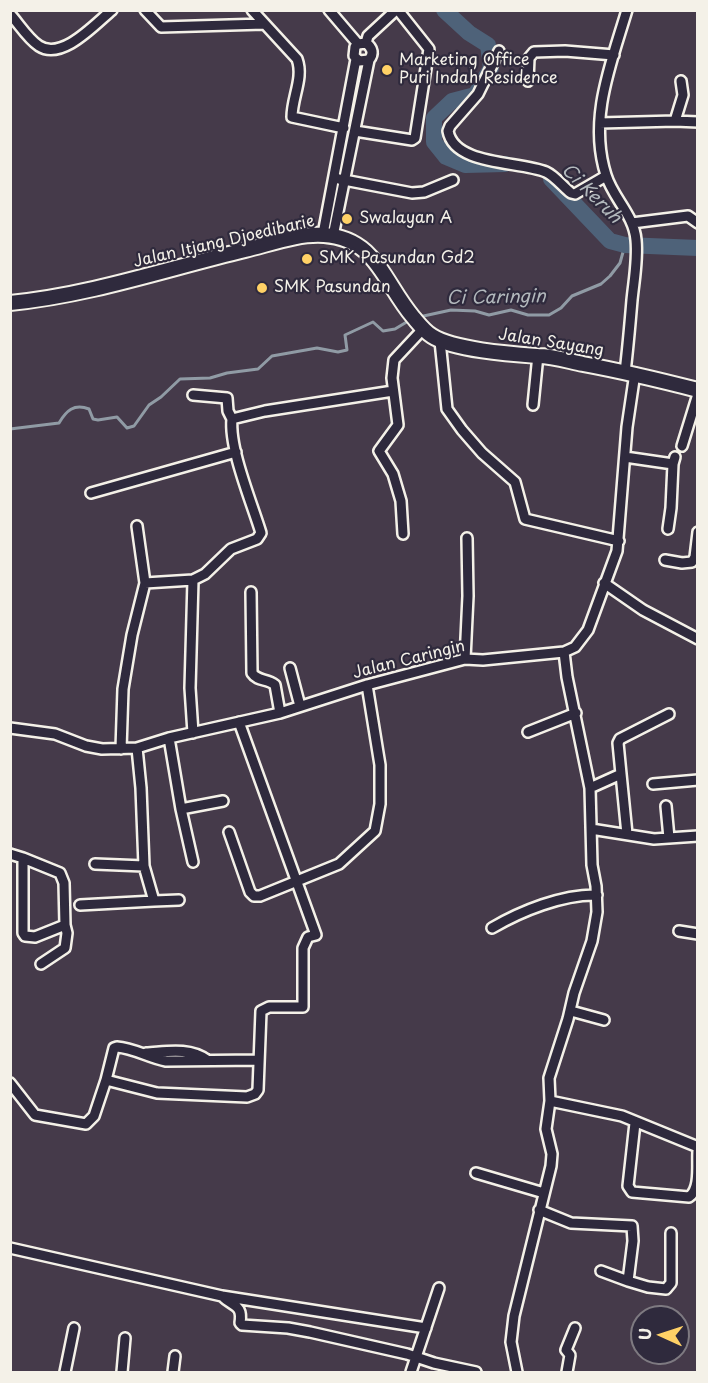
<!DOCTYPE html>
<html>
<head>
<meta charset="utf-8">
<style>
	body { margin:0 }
	#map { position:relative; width:708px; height:1383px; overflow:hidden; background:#453a4a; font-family:"Playpen Sans",sans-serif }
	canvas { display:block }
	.frame { position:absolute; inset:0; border:12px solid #f4f1e8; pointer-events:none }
	.north { position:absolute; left:630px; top:1305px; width:60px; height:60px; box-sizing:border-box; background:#2f2a3d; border:2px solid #7e7a81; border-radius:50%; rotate:273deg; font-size:16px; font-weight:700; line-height:24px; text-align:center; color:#f4f1e8 }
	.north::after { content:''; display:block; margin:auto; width:21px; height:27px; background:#ffd166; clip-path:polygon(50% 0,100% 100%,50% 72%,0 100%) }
</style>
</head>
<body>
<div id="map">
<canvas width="708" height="1383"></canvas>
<div class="frame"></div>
<div class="north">U</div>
</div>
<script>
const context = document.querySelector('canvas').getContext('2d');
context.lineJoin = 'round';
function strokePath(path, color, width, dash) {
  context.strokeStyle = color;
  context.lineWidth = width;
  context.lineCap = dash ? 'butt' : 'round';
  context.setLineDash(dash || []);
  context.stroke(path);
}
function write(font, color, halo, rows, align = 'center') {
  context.font = font + ' "Playpen Sans",sans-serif';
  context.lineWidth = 4.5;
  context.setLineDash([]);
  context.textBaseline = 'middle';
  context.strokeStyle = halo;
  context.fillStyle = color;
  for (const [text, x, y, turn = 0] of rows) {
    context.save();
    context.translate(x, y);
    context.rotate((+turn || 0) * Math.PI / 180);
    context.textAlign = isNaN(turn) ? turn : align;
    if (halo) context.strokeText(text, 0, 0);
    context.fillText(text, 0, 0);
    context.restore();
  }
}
strokePath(new Path2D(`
	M419 317 451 310 475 311 489 315 511 310 528 315H549L561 308 572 296 601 284 610 276 620 263 625 245
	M10 429 59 423C66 411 74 403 89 409L93 419 98 420 117 417 127 428 134 426 149 405 161 397 180 379 210 378 227 373 258 369 272 356 317 348 338 352 347 350 345 335 373 322 383 331 395 329 410 320`), '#909ba5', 3);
strokePath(new Path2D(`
	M444 10 469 33 488 45 491 68 475 95 452 101 434 118V142L446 157 465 165 505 164
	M551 179 610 241 625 245 698 248`), '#4e6279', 16);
const street = new Path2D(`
	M145 10 161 27 264 24
	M252 10 297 59C304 78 292 97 292 117L344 128
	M329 10 358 44
	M10 14C19 24 28 39 39 46 62 61 95 24 112 10
	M366 43 368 36 396 10
	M499 51 478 94 450 126 448 131C454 166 520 161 546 172 555 176 563 187 571 193L575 194 606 176
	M528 81 529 58 534 52 565 51 614 55
	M675 121 698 122
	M600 123 675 121 683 95 681 81
	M355 131 412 140 415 138 429 49 398 10
	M339 179 412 193 424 192 453 180
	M632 223 688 216 698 223
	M323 234 356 59
	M333 236 369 60C374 54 373 48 366 43L358 44 355 47 354 56 359 61 369 60
	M440 341 447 409 462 430 482 453 515 482 525 519 619 541
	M625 372C628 348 630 324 632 300 634 280 638 260 636 240 634 215 613 198 606 175 588 119 611 64 627 10
	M193 395 227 398 228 411 232 419
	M533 405 538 355
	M682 446 698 394
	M625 457 673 464 675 457
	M91 493 236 452
	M137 526 145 583
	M668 529 671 508 673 464
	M403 534 401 501 393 474 379 451 398 425 392 378 394 360 423 329
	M665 560 682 563 692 562 695 557 698 532
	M604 583 643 610 698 639
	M251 592 252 673C258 682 267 678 275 685L280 713
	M465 659 468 596 467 538
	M290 668 300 706
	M10 728 55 734 86 746 102 749 137 748 169 738 280 713 367 685 465 659 483 660 564 652 575 647 588 630 617 551 627 427 635 373
	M528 732 576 713
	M193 733 190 688 193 580
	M169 738 181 809 223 801
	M121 749 123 689 132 635 145 583 193 580 205 574 231 549 257 539 261 533C252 503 229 449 232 419L265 411 393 391
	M621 774 627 834
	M653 784 698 780
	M590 788 621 774 618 743 620 739 669 714
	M666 806 669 838
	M181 809 193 862
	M591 829 654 839 698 836
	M229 832 250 892 254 896H260L339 864 375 831 380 804V765L367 685
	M10 854 23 858
	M23 858 60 873 64 883 65 925 35 937 25 936 23 933Z
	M95 864 144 866
	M154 901 179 900
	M80 905 154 901 144 866 141 788 137 748
	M492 928C521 911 563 894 597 895
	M679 931 698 934
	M41 964 65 948 67 933 65 925
	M571 1011 604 1020
	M146 1053C166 1052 189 1047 207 1060
	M106 1080 114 1048 117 1047C134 1048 149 1058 166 1061L259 1060
	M10 1083 35 1115 86 1124 94 1116 106 1080 157 1093 247 1097 255 1094 258 1090 261 1011 269 1007H303V948L308 937 316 935 239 722
	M550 1101 622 1116 698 1147
	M635 1123 628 1186 632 1192 689 1197C701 1189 697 1164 698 1151
	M476 1173 544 1193
	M539 1210 571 1223 632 1226 633 1241 628 1281 648 1287 666 1289 671 1283V1233
	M10 1248 222 1296C233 1307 243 1304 240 1323L242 1325 288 1328 310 1332 407 1354 434 1363 476 1372
	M601 1271 628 1281
	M222 1296 426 1328
	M65 1372 74 1328
	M122 1372 125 1338
	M173 1372 175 1356
	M411 1372 439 1288
	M517 1372 511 1342 514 1316 551 1166 552 1154 546 1129 550 1101 549 1078 568 1019 574 993 592 941 597 912 596 886 592 865 590 788 567 677 564 652
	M567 1372 570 1355 566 1350 575 1328`);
const secondary = new Path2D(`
	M10 303C91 295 166 269 245 250 270 244 299 233 324 235 376 238 384 283 413 317 419 324 424 331 432 336 454 350 511 354 538 356 553 356 568 361 583 364 621 371 659 380 698 390`);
strokePath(street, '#f4f1e8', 14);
strokePath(secondary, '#f4f1e8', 18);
strokePath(street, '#2f2a3d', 9);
strokePath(secondary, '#2f2a3d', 14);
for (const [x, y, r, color] of [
	[387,70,6,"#ffd166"],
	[347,219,6,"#ffd166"],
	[307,259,6,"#ffd166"],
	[262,288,6,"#ffd166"]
]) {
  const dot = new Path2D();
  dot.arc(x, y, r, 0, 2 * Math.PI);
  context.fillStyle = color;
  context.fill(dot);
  strokePath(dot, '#2f2a3d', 2);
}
write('16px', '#f4f1e8', '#2f2a3d', [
	["Marketing Office",399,61],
	["Puri Indah Residence",399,79],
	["Swalayan A",359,219],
	["SMK Pasundan Gd2",319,259],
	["SMK Pasundan",274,288]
], 'left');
write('16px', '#f4f1e8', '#2f2a3d', [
	["Jalan Itjang Djoedibarie",224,242,-13],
	["Jalan Sayang",551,343,9],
	["Jalan Caringin",409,660,-14]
]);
write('italic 18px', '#b2b8bc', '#2f2a3d', [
	["Ci Keruh",591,194,45],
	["Ci Caringin",496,298,-1]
]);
</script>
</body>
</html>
